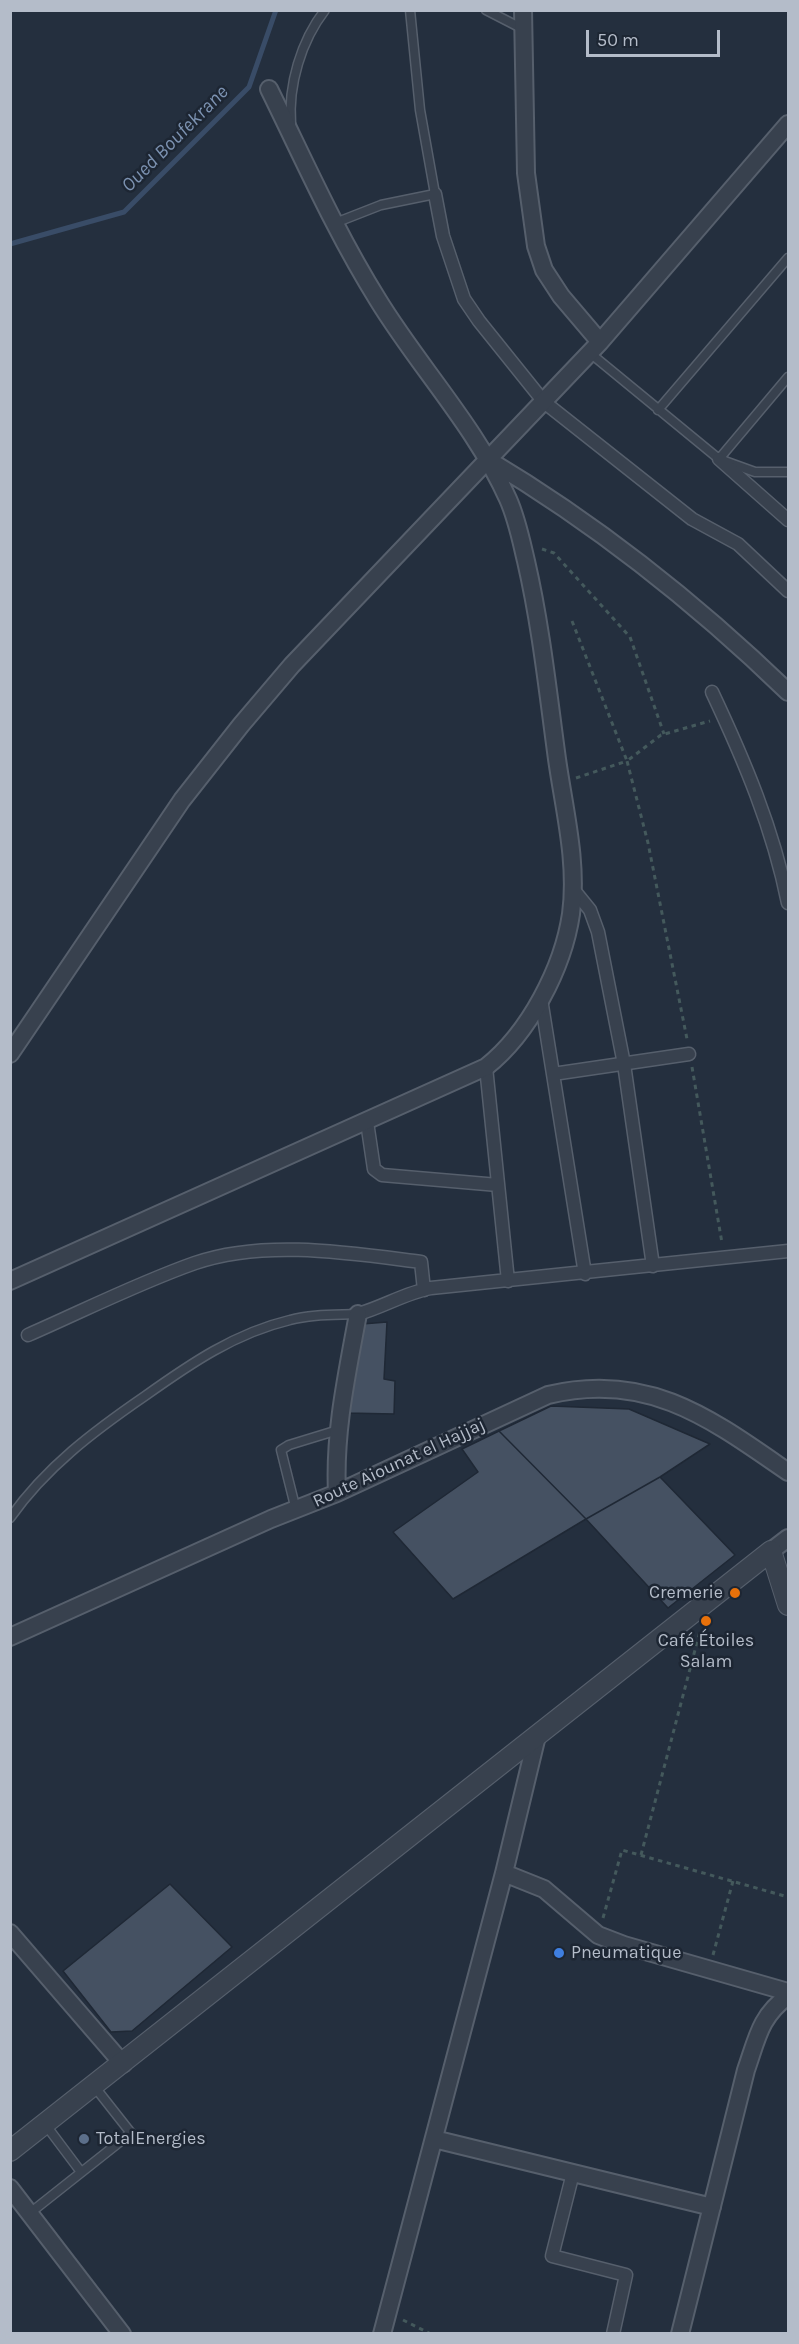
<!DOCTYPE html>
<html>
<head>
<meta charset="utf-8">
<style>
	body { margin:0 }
	#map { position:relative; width:799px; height:2344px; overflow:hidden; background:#242f3e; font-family:Karla,sans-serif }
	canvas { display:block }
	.frame { position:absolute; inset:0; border:12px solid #b4bcc9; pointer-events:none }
	.scale { position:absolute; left:586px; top:30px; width:134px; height:27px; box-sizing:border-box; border:3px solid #b4bcc9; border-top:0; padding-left:8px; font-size:18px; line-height:21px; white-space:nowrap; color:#b4bcc9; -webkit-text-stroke:4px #1d2633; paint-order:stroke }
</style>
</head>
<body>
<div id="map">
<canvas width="799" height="2344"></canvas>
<div class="frame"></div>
<div class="scale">50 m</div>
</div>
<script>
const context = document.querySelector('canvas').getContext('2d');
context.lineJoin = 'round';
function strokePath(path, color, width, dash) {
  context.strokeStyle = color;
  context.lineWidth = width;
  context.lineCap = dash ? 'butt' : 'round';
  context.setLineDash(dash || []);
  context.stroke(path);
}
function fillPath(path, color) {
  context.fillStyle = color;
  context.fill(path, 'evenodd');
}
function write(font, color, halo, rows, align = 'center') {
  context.font = font + ' Karla,sans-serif';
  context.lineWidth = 5;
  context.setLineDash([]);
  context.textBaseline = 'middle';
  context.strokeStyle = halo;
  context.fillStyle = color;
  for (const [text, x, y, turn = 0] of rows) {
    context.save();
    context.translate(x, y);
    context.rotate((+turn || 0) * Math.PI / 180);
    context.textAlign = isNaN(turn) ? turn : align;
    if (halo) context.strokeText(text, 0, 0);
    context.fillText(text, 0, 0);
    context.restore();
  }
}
strokePath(new Path2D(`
	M10 244 124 212 249 87 276 10`), '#394c67', 5);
const building = new Path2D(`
	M387 1322 384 1379 395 1381 394 1414 346 1413 362 1324Z
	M551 1406 629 1409 710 1444 660 1477 586 1519 499 1431Z
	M499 1431 586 1519 453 1599 393 1532 478 1472 462 1449Z
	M660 1477 735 1555 668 1608 586 1519Z
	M170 1884 232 1947 132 2031 111 2032 63 1971Z`);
fillPath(building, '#455162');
strokePath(building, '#1f2835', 1.5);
const service = new Path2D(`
	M486 10 523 29
	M291 124C288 85 301 41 325 10
	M335 223 381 205 435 194 420 110 410 10
	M590 353 719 459 755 472H788
	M658 410 788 258
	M719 459 788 377
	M296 1510 281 1450 289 1445 338 1430
	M10 1518C46 1467 94 1431 145 1396 190 1364 235 1333 290 1320 311 1314 335 1315 358 1314
	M45 2124 81 2172
	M30 2213 131 2133 94 2086`);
const pedestrian = new Path2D(`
	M435 194 443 236 464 299 479 321 544 402 692 519 738 544 788 591
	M719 459 788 520
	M712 692C744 760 773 828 788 903
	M573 889 590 910 598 932 624 1064 653 1266
	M541 999 585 1274
	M486 1067 508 1281
	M553 1074 689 1054
	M367 1122 374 1169 382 1175 498 1185
	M358 1314C383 1307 405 1293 431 1288L788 1251
	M28 1335C83 1311 138 1283 195 1263 265 1239 350 1253 421 1262L424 1290
	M573 2173 552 2256 626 2275 613 2334`);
const minor = new Path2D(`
	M523 10 526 173 536 246 544 270 561 296 600 342
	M487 459C596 524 697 604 788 692
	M10 1054 182 800 241 725 292 665 600 342 788 124
	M10 1281 486 1067C529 1033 563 968 571 914 578 862 564 809 557 759 548 693 541 626 526 561 521 540 517 519 508 499 476 427 419 367 378 300 336 233 304 160 269 89
	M337 1493C334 1432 347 1374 358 1314
	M771 1551 788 1538
	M10 1637 271 1519 337 1493 548 1395C648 1371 710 1418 788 1472
	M504 1873 544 1889 598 1935 624 1945 788 1992
	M10 1933 123 2064
	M434 2139 712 2207
	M10 2188 122 2334
	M382 2334 504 1873 537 1736
	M680 2334 746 2070C757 2039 760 2016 788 1996`);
const tertiary = new Path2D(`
	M10 2151 771 1551 788 1605`);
strokePath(service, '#565f6c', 11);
strokePath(pedestrian, '#565f6c', 15);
strokePath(minor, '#565f6c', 20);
strokePath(tertiary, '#565f6c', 22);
strokePath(new Path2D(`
	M542 549 554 553 630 637 664 734
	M572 621 627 761 661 735 710 721
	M576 778 627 761 648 843 687 1039
	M692 1067 722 1243
	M641 1855 700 1631
	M603 1918 622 1850 788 1897
	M713 1955 733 1881
	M403 2320 431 2334`), '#44595c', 3, [4.5, 4.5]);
strokePath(service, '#38414e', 8);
strokePath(pedestrian, '#38414e', 12);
strokePath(minor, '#38414e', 16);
strokePath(tertiary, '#38414e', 20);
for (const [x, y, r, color] of [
	[735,1593,6,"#e8710a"],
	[706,1621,6,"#e8710a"],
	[559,1953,6,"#3f7fe0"],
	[84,2139,6,"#5c6f8a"]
]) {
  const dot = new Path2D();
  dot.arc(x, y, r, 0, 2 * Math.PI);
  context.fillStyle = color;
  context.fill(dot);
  strokePath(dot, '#1d2633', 2);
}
write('18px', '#b4bcc9', '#1d2633', [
	["Route Aiounat el Hajjaj",399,1463,-25]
]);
write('18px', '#b4bcc9', '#1d2633', [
	["Cremerie",723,1593,"right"],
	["Café Étoiles",706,1641,"center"],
	["Salam",706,1662,"center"],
	["Pneumatique",571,1953],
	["TotalEnergies",96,2139]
], 'left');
write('italic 20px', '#7c92b1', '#1d2633', [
	["Oued Boufekrane",175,139,-45]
]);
</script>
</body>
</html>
